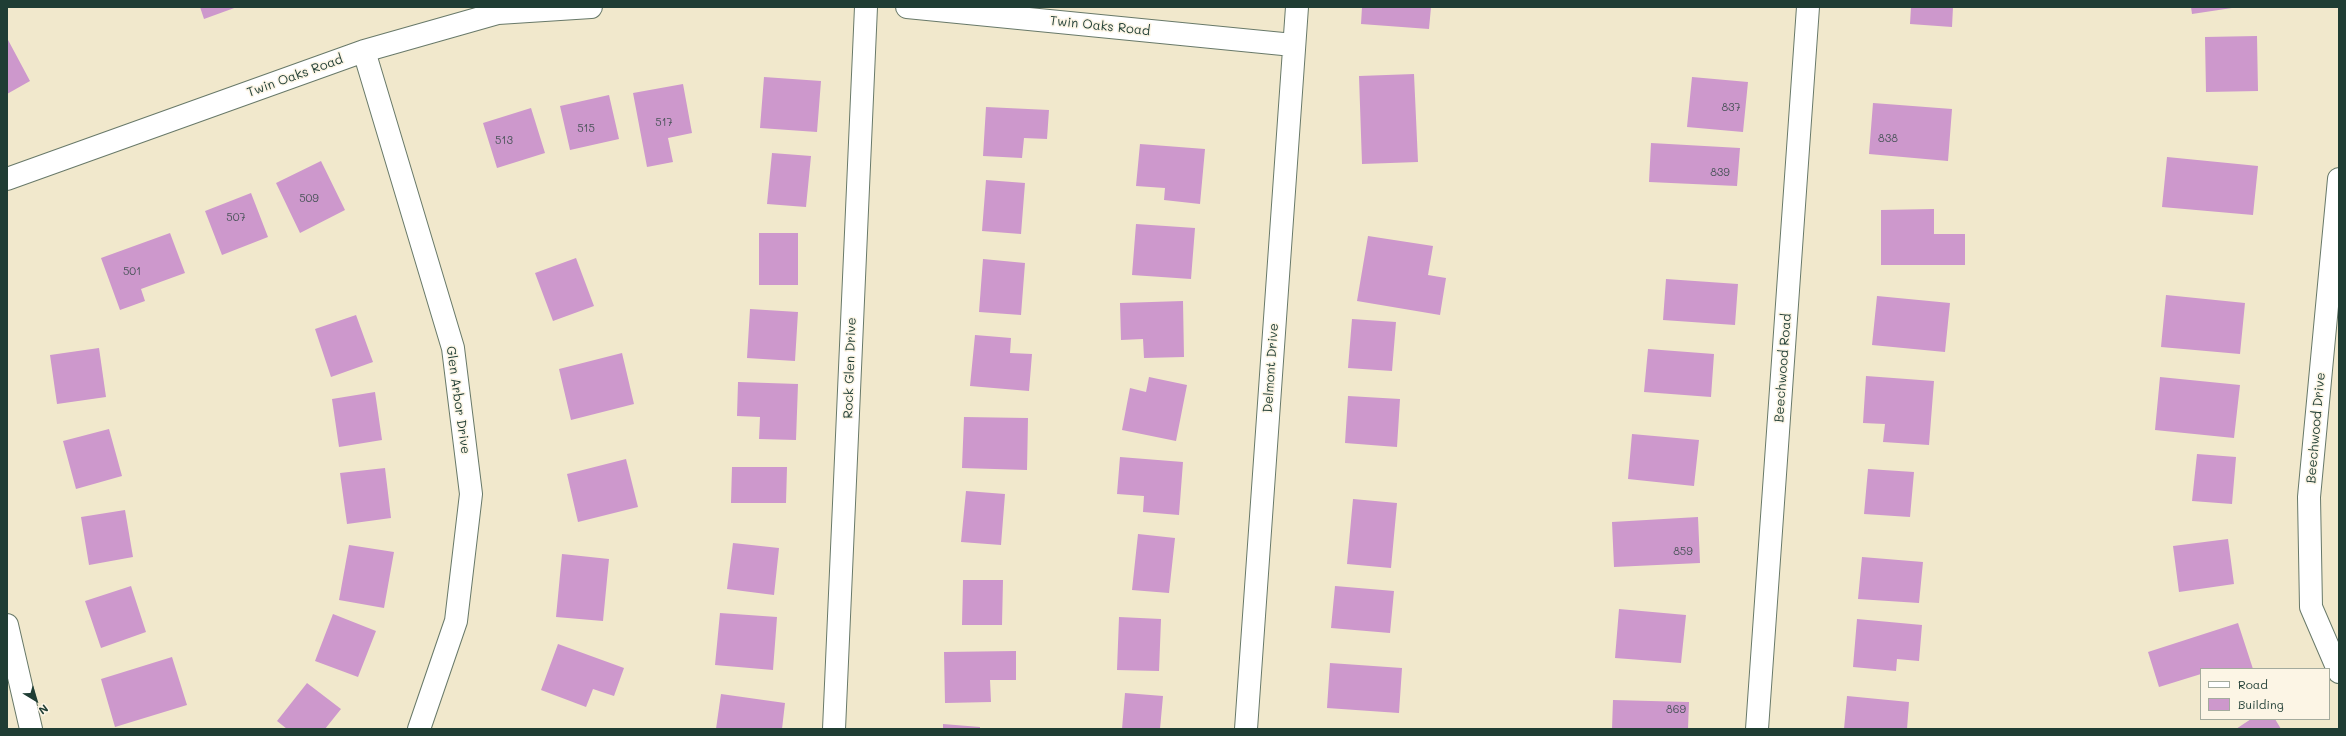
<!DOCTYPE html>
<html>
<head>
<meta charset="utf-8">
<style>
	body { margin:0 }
	#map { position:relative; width:2346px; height:736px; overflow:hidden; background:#f1e8cc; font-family:Mali,sans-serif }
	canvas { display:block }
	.frame { position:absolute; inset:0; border:8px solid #1f3d34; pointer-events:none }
	.legend { position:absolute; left:2200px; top:668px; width:130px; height:52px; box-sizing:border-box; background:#fcf5e5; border:1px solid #a4ab9e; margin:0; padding:5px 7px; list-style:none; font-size:12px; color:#1f3d34 }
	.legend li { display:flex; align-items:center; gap:8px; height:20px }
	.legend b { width:20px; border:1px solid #a4ab9e }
	.north { position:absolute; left:16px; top:680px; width:40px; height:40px; -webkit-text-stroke:3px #fcf5e5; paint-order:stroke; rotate:142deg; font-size:11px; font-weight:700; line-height:16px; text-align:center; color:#1f3d34 }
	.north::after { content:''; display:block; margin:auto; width:14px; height:18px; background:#1f3d34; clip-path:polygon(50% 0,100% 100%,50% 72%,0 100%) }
</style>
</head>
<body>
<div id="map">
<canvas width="2346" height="736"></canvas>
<div class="frame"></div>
<ul class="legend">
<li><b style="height:5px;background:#fff"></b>Road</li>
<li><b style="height:11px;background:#cd98cc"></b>Building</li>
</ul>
<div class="north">N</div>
</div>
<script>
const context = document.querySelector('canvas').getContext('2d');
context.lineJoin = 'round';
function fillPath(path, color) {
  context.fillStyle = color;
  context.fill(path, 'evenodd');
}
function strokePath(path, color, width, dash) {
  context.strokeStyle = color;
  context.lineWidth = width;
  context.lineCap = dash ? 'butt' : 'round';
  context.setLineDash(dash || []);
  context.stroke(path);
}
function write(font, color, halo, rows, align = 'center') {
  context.font = font + ' Mali,sans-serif';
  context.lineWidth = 3;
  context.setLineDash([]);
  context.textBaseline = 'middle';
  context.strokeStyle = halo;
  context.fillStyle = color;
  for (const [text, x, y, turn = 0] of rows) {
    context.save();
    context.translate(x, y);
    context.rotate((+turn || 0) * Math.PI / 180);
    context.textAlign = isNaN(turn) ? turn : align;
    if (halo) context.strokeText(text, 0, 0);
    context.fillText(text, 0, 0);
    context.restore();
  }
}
fillPath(new Path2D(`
	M200 7H237L204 19Z
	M1362 7H1431L1429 29 1361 24Z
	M1911 7H1953L1952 27 1910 24Z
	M2191 7H2232V8L2192 14Z
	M2257 36 2258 91 2206 92 2205 37Z
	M7 38 30 81 7 94Z
	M1414 74 1418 162 1362 164 1359 76Z
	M764 77 821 81 817 132 760 128Z
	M1692 77 1748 82 1743 132 1687 127Z
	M683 84 692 133 668 138 673 162 647 167 633 93Z
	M609 95 619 139 570 150 560 106Z
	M1873 103 1952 109 1948 161 1869 154Z
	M986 107 1049 110 1047 139 1024 138 1022 158 983 156Z
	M531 108 545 153 497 168 483 123Z
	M1651 143 1740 148 1737 186 1649 182Z
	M1140 144 1205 149 1200 204 1164 200 1165 188 1136 186Z
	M772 153 811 156 806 207 767 204Z
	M2167 157 2258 166 2253 215 2162 207Z
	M321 161 345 210 300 233 276 183Z
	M986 180 1025 183 1021 234 982 231Z
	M251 193 268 237 222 255 205 211Z
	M1934 209V234H1965V265H1881V210Z
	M1136 224 1195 228 1191 279 1132 275Z
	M170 233 185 273 141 289 145 301 120 310 101 258Z
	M759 233H798V285H759Z
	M1368 236 1433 246 1428 275 1446 278 1440 315 1357 301Z
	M576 258 594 306 553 321 535 273Z
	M983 259 1025 263 1021 315 979 312Z
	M1666 279 1738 284 1735 325 1663 320Z
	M2166 295 2245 303 2240 354 2161 347Z
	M1877 296 1950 303 1945 352 1872 345Z
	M1183 301 1184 357 1144 358 1143 339 1121 340 1120 303Z
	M750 309 798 312 795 361 747 358Z
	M356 315 373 362 331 377 315 329Z
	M1352 319 1396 322 1392 371 1348 368Z
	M975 335 1011 338 1010 353 1032 354 1029 391 970 386Z
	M99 348 106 397 57 404 50 355Z
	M1648 349 1714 354 1711 397 1644 392Z
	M622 353 634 404 571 420 559 369Z
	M1866 376 1934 381 1929 445 1883 442 1885 424 1863 423Z
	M1149 377 1187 385 1176 441 1122 430 1130 388 1146 392Z
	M2160 377 2240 385 2234 438 2155 430Z
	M738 382 798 384 796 440 759 439 760 417 737 416Z
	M375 392 382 440 339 447 332 399Z
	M1348 396 1400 399 1397 447 1345 443Z
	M964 417 1028 418 1027 470 962 468Z
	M109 429 122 476 76 489 63 441Z
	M1632 434 1699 440 1694 486 1628 479Z
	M2197 454 2236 457 2232 504 2192 501Z
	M1120 457 1183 462 1179 515 1143 512 1144 496 1117 494Z
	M626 459 638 507 578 522 567 474Z
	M732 467H787L786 503H731Z
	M385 468 391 518 347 524 340 473Z
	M1868 469 1914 472 1910 517 1864 514Z
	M966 491 1005 494 1001 545 961 542Z
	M1353 499 1397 503 1391 568 1347 564Z
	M125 510 133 557 89 565 81 517Z
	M1698 517 1700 563 1614 567 1612 522Z
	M1138 534 1175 538 1169 593 1132 590Z
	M2228 539 2234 584 2179 592 2173 546Z
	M733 543 779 548 774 595 727 589Z
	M349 545 394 552 384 608 339 600Z
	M562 554 609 559 603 621 556 617Z
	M1862 557 1923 562 1919 603 1858 599Z
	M963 580H1003L1002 625H962Z
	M131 586 146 632 101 648 85 601Z
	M1335 586 1394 591 1390 633 1331 628Z
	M1619 609 1686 615 1681 663 1615 658Z
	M720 613 777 617 773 670 715 665Z
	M333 614 376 631 358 677 315 661Z
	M1119 617 1161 619 1159 671 1117 670Z
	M1857 619 1922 625 1919 661 1897 659 1896 671 1853 667Z
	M2238 623 2253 669H2201V674L2159 687 2148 652Z
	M558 644 624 668 614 696 593 689 586 707 541 690Z
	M1016 651V680H990L991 702 945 703 944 652Z
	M172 657 187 705 115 727 101 679Z
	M1330 663 1402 668 1399 713 1327 708Z
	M307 683 341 709 325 729H287L277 721Z
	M1125 693 1163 696 1160 729H1122Z
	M721 694 785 703 782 729H716Z
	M1847 696 1909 702 1907 729H1844Z
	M1613 700 1689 702 1688 729H1612Z
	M2251 719H2275L2281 729H2236Z
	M943 724 980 727V729H943Z`), '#cd98cc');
const minor = new Path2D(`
	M907 7 1293 45
	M364 51 453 348 471 494 456 621 419 729
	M7 179 364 51 498 13 591 7
	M2339 179 2309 497 2311 607 2339 672
	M7 625 31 729
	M834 729 866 7
	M1246 729 1297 7
	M1757 729 1808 7`);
strokePath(minor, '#687969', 24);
strokePath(minor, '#fff', 22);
write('11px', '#4a545a', null, [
	["837",1731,108],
	["517",664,123],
	["515",586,129],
	["838",1888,139],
	["513",504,141],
	["839",1720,173],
	["509",309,199],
	["507",236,218],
	["501",132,272],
	["859",1683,552],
	["869",1676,710]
]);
write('13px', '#1f3d34', '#fcf5e5', [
	["Twin Oaks Road",1100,26,6],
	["Twin Oaks Road",295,76,-20],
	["Rock Glen Drive",850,368,-88],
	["Delmont Drive",1271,368,-86],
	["Beechwood Road",1783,368,-86],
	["Glen Arbor Drive",458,400,82],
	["Beechwood Drive",2316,428,-85]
]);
</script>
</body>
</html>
